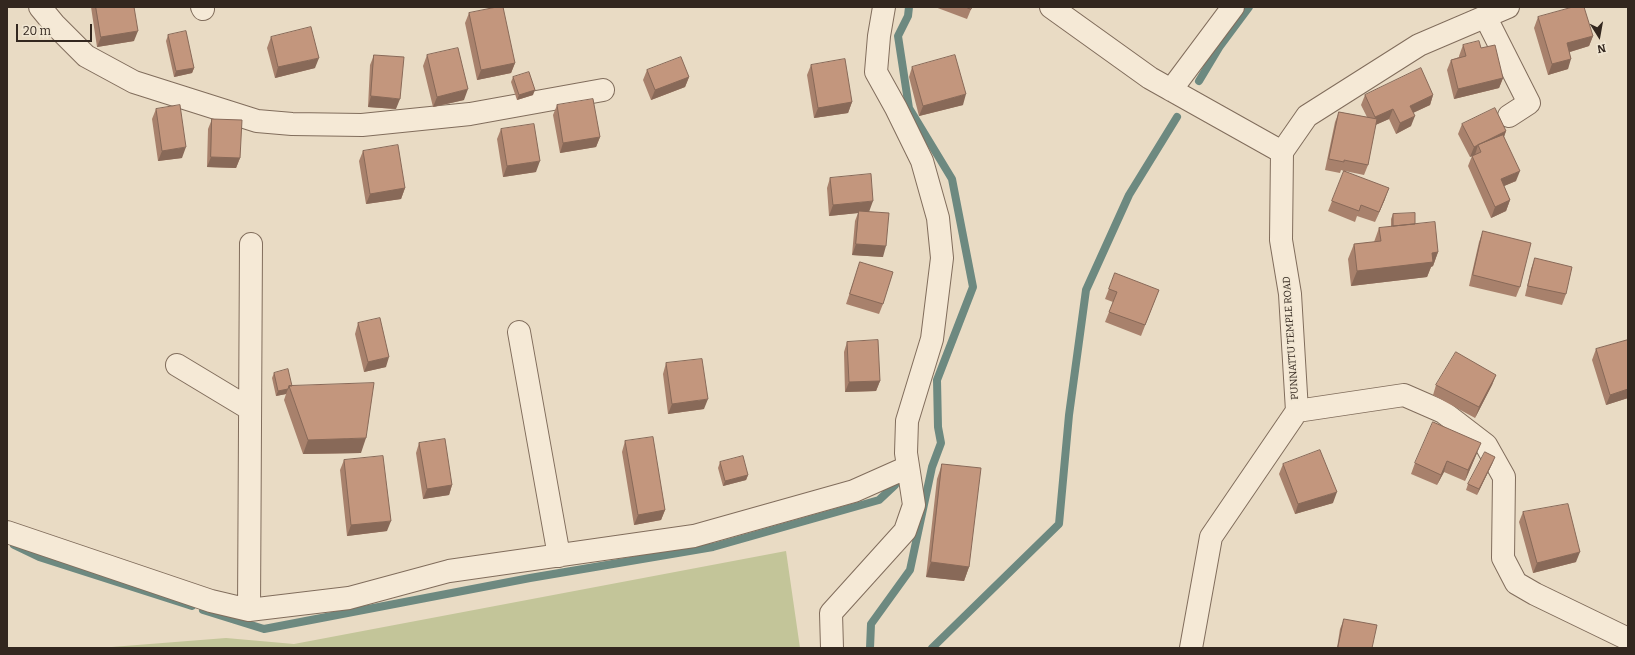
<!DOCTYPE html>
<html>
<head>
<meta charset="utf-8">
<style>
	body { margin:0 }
	#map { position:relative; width:1635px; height:655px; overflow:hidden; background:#e9dbc4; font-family:Bitter,serif }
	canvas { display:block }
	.frame { position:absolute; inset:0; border:8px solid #33271f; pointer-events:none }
	.north { position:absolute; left:1579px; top:16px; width:40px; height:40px; -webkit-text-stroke:3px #f1e6d2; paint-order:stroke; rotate:169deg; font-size:11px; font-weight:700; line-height:16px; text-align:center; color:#33271f }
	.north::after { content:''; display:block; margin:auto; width:14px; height:18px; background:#33271f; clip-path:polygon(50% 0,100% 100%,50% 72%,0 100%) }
	.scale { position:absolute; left:16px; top:24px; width:76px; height:18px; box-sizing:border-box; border:2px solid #33271f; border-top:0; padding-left:5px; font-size:12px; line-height:14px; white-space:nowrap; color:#33271f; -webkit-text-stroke:3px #f1e6d2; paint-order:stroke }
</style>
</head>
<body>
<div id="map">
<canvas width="1635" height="655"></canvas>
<div class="frame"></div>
<div class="north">N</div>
<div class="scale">20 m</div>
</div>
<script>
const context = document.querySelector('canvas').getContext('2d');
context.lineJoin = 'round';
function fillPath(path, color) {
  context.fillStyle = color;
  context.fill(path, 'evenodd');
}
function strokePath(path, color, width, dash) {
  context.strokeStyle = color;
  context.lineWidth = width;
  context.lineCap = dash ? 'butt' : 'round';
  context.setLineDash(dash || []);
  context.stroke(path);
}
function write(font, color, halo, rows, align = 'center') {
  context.font = font + ' Bitter,serif';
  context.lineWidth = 3;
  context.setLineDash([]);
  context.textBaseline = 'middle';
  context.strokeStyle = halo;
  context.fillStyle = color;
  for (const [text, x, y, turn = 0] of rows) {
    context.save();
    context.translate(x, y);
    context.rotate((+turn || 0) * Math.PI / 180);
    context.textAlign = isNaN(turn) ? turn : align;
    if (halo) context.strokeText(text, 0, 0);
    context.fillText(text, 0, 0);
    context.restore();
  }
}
fillPath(new Path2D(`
	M786 551 800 648H99L226 638 294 644Z`), '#c3c599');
strokePath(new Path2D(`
	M1199 81 1220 46 1249 7
	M14 545 39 557 192 606
	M203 610 264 629 530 578 713 547 879 500 895 485
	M870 648 871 624 910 570 932 467 941 443 938 427 937 380 973 287 952 179 909 108 898 36 908 16 909 7
	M932 648 1059 524 1069 415 1086 290 1129 195 1177 117`), '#6d8980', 8);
const minor = new Path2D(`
	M40 7 54 24 86 56 134 82 257 121 292 124 362 125 470 114 603 90
	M202 7 203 9
	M1051 7 1150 78 1282 152
	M1485 16 1529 103 1509 116
	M1171 90 1233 7
	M519 332 559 556
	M177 365 250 409
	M1297 411 1404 395 1443 412 1486 445 1504 477 1503 558 1516 583 1535 594 1628 639
	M7 532 211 601 249 610 349 598 449 571 694 536 854 491 908 467
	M249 610 251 244
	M832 648 831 613 905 531 914 505 906 453 907 421 932 339 942 258 938 218 922 161 896 108 876 72 879 36 884 7
	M1191 648 1211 537 1297 411 1290 294 1281 240 1282 152 1307 116 1419 45 1508 7`);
strokePath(minor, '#816d5c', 24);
strokePath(minor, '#f5e9d6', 22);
fillPath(new Path2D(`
	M91 7H134V41L97 47Z
	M935 7H972L967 19Z
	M469 13 515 63 511 73 477 80 465 23Z
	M1538 17 1593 36 1589 46 1570 52 1568 69 1548 75 1534 28Z
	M168 35 194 68 192 73 174 77 166 41Z
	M271 37 315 68 275 78 267 48Z
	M1463 45 1481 48 1503 78 1499 88 1454 99 1447 70 1451 60 1459 57V56Z
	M374 55 396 109 368 107 370 65Z
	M427 55 464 100 433 107 423 66Z
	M811 65 852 102 848 113 814 118 807 75Z
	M912 67 963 105 919 116 909 77Z
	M647 70 689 77 685 87 651 100 643 80Z
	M513 77 533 95 517 100 511 82Z
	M1365 95H1433L1430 105 1413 113 1411 126 1396 134 1389 119 1375 125 1368 165 1364 175 1345 171 1385 199 1375 222 1357 216 1355 222 1328 211 1344 171 1341 170 1340 173 1325 170 1335 122 1339 112 1367 117 1361 105Z
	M557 105 600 137 596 147 560 153 553 115Z
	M156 109 182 158 158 161 152 119Z
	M212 119 240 158 236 168 207 167 208 129Z
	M1462 124 1506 131 1504 137 1516 181 1504 186 1510 200 1506 211 1491 218 1468 166 1472 156 1470 157 1458 134Z
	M501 129 536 172 503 177 497 139Z
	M363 151 405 188 401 199 366 204 359 161Z
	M830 178 869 212 883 257 852 255 855 221 858 213 829 216 827 188Z
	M1393 214 1415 224 1438 252 1433 266 1431 267 1427 277 1351 286 1348 259 1354 244 1374 242 1379 228 1391 227V219Z
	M1483 231 1520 287 1516 297 1469 286 1479 242Z
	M1535 258 1566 294 1562 305 1525 296 1531 269Z
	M860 262 883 304 879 314 846 304Z
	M1115 273 1155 300 1141 336 1105 322 1113 302 1105 299Z
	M358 323 386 367 364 372 355 334Z
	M1628 340V398L1606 405 1592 360 1596 349Z
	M847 342 880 381 876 391 845 392 844 352Z
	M666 363 704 409 668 414 663 374Z
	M274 373 292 386 361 453 303 454 284 400 286 394 276 396 272 378Z
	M1496 375 1492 385 1475 418 1433 395 1436 385Z
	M625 441 665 510 661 520 634 525 622 452Z
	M419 443 452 485 449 495 423 499 416 453Z
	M1477 453 1465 481 1444 472 1437 485 1411 474 1415 463Z
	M344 460 387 531 347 536 340 470Z
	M720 462 748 475 746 480 723 486 718 468Z
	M1493 462 1477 495 1466 490 1468 484Z
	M942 464 969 567 964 581 926 577 937 479Z
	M1283 464 1333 503 1295 514 1279 474Z
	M1523 512 1576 562 1533 573 1519 522Z
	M1344 619 1372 648H1337L1340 629Z`), '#a8816c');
fillPath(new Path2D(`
	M138 31 134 41 97 47 101 37Z
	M1593 36 1589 46 1563 54 1567 43Z
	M319 58 315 68 275 78 278 67Z
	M1571 59 1568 69 1548 75 1552 64Z
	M515 63 511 73 477 80 481 70Z
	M194 68 192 73 174 77 176 71Z
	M689 77 685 87 651 100 655 90Z
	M1503 78 1499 88 1454 99 1458 89Z
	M468 89 464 100 433 107 437 97Z
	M535 90 533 95 517 100 519 95Z
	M966 94 963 105 919 116 923 106Z
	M1433 95 1430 105 1406 116 1410 106Z
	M371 96 400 99 396 109 368 107Z
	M852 102 848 113 814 118 818 108Z
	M1393 109 1389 119 1371 127 1375 117Z
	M1415 116 1411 126 1396 134 1400 123Z
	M1506 131 1502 142 1478 145 1475 155 1470 157 1474 147Z
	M600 137 596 147 560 153 563 143Z
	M186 147 182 158 158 161 162 151Z
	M211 157 240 158 236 168 207 167Z
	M540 161 536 172 503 177 507 166Z
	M1520 171 1516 181 1497 189 1501 179Z
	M405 188 401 199 366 204 370 194Z
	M1389 188 1385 199 1375 222 1379 212Z
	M1510 200 1506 211 1491 218 1495 207Z
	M873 201 869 212 859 211 858 213 829 216 833 205Z
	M856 244 886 246 883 257 852 255Z
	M1438 252 1433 266 1431 267 1427 277 1351 286 1357 271 1432 253Z
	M389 357 386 367 364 372 368 362Z
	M1496 375 1492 385 1475 418 1479 407Z
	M880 381 876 391 845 392 849 382Z
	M288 389 286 394 276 396 278 391Z
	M1628 389V398L1606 405 1610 395Z
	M708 399 704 409 668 414 672 404Z
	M366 438 361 453 303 454 308 440Z
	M1481 443 1477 453 1465 481 1468 470Z
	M1495 457 1493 462 1477 495 1479 489Z
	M1447 461 1444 472 1437 485 1441 475Z
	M748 475 746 480 723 486 725 481Z
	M452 485 449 495 423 499 427 489Z
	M1337 492 1333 503 1295 514 1298 504Z
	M665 510 661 520 634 525 638 515Z
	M391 521 387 531 347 536 351 525Z
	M1580 552 1576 562 1533 573 1537 563Z
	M931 562 969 567 964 581 926 577Z`), '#886958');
const building = new Path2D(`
	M96 7H134L138 31 101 37Z
	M497 7H503L515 63 481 70 469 13Z
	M966 7H972L971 9Z
	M1573 7H1584L1593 36 1567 43 1571 59 1552 64 1538 17Z
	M311 27 319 58 278 67 271 37Z
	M186 31 194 68 176 71 168 35Z
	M1479 41 1481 48 1495 45 1503 78 1458 89 1451 60 1466 56 1463 45Z
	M458 48 468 89 437 97 427 55Z
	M374 55 404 57 400 99 371 96Z
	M955 55 966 94 923 106 912 67Z
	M681 57 689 77 655 90 647 70Z
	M845 59 852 102 818 108 811 65Z
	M1421 68 1433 95 1410 106 1415 116 1400 123 1393 109 1375 117 1365 95Z
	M529 72 535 90 519 95 513 77Z
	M593 99 600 137 563 143 557 105Z
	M180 105 186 147 162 151 156 109Z
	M1495 108 1506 131 1474 147 1462 124Z
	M1339 112 1377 119 1368 165 1344 160V162L1329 159Z
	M212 119 242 120 240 158 211 157Z
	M534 124 540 161 507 166 501 129Z
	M1503 135 1520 171 1501 179 1510 200 1495 207 1472 156 1481 152 1478 145Z
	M398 145 405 188 370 194 363 151Z
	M1344 171 1389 188 1379 212 1361 205 1359 211 1332 201Z
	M871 174 873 201 833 205 830 178Z
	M859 211 889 213 886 246 856 244Z
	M1415 213V224L1393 226V214Z
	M1435 222 1438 252 1432 253 1433 262 1357 271 1354 244 1381 241 1379 228Z
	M1483 231 1531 243 1520 287 1473 275Z
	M1535 258 1572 267 1566 294 1528 286Z
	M860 262 893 272 883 304 850 294Z
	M1115 273 1159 290 1145 325 1109 312 1117 292 1109 289Z
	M380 318 389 357 368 362 358 323Z
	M878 340 880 381 849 382 847 342Z
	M1628 340V389L1610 395 1596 349Z
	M1456 352 1496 375 1479 407 1436 385Z
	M702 359 708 399 672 404 666 363Z
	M288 369 292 386H289L288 389 278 391 274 373Z
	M374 383 366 438 308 440 289 386Z
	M1433 422 1481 443 1468 470 1447 461 1441 475 1415 463Z
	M653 437 665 510 638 515 625 441Z
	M445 439 452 485 427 489 419 443Z
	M1320 450 1337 492 1298 504 1283 464Z
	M1485 452 1495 457 1479 489 1468 484Z
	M383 456 391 521 351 525 344 460Z
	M743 456 748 475 725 481 720 462Z
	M942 464 981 468 969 567 931 562Z
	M1568 504 1580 552 1537 563 1523 512Z
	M1344 619 1377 625 1372 648H1338Z`);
fillPath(building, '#c3967d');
strokePath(building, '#886958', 1);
write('10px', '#33271f', '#f1e6d2', [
	["PUNNATTU TEMPLE ROAD",1291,338,-94]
]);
</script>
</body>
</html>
